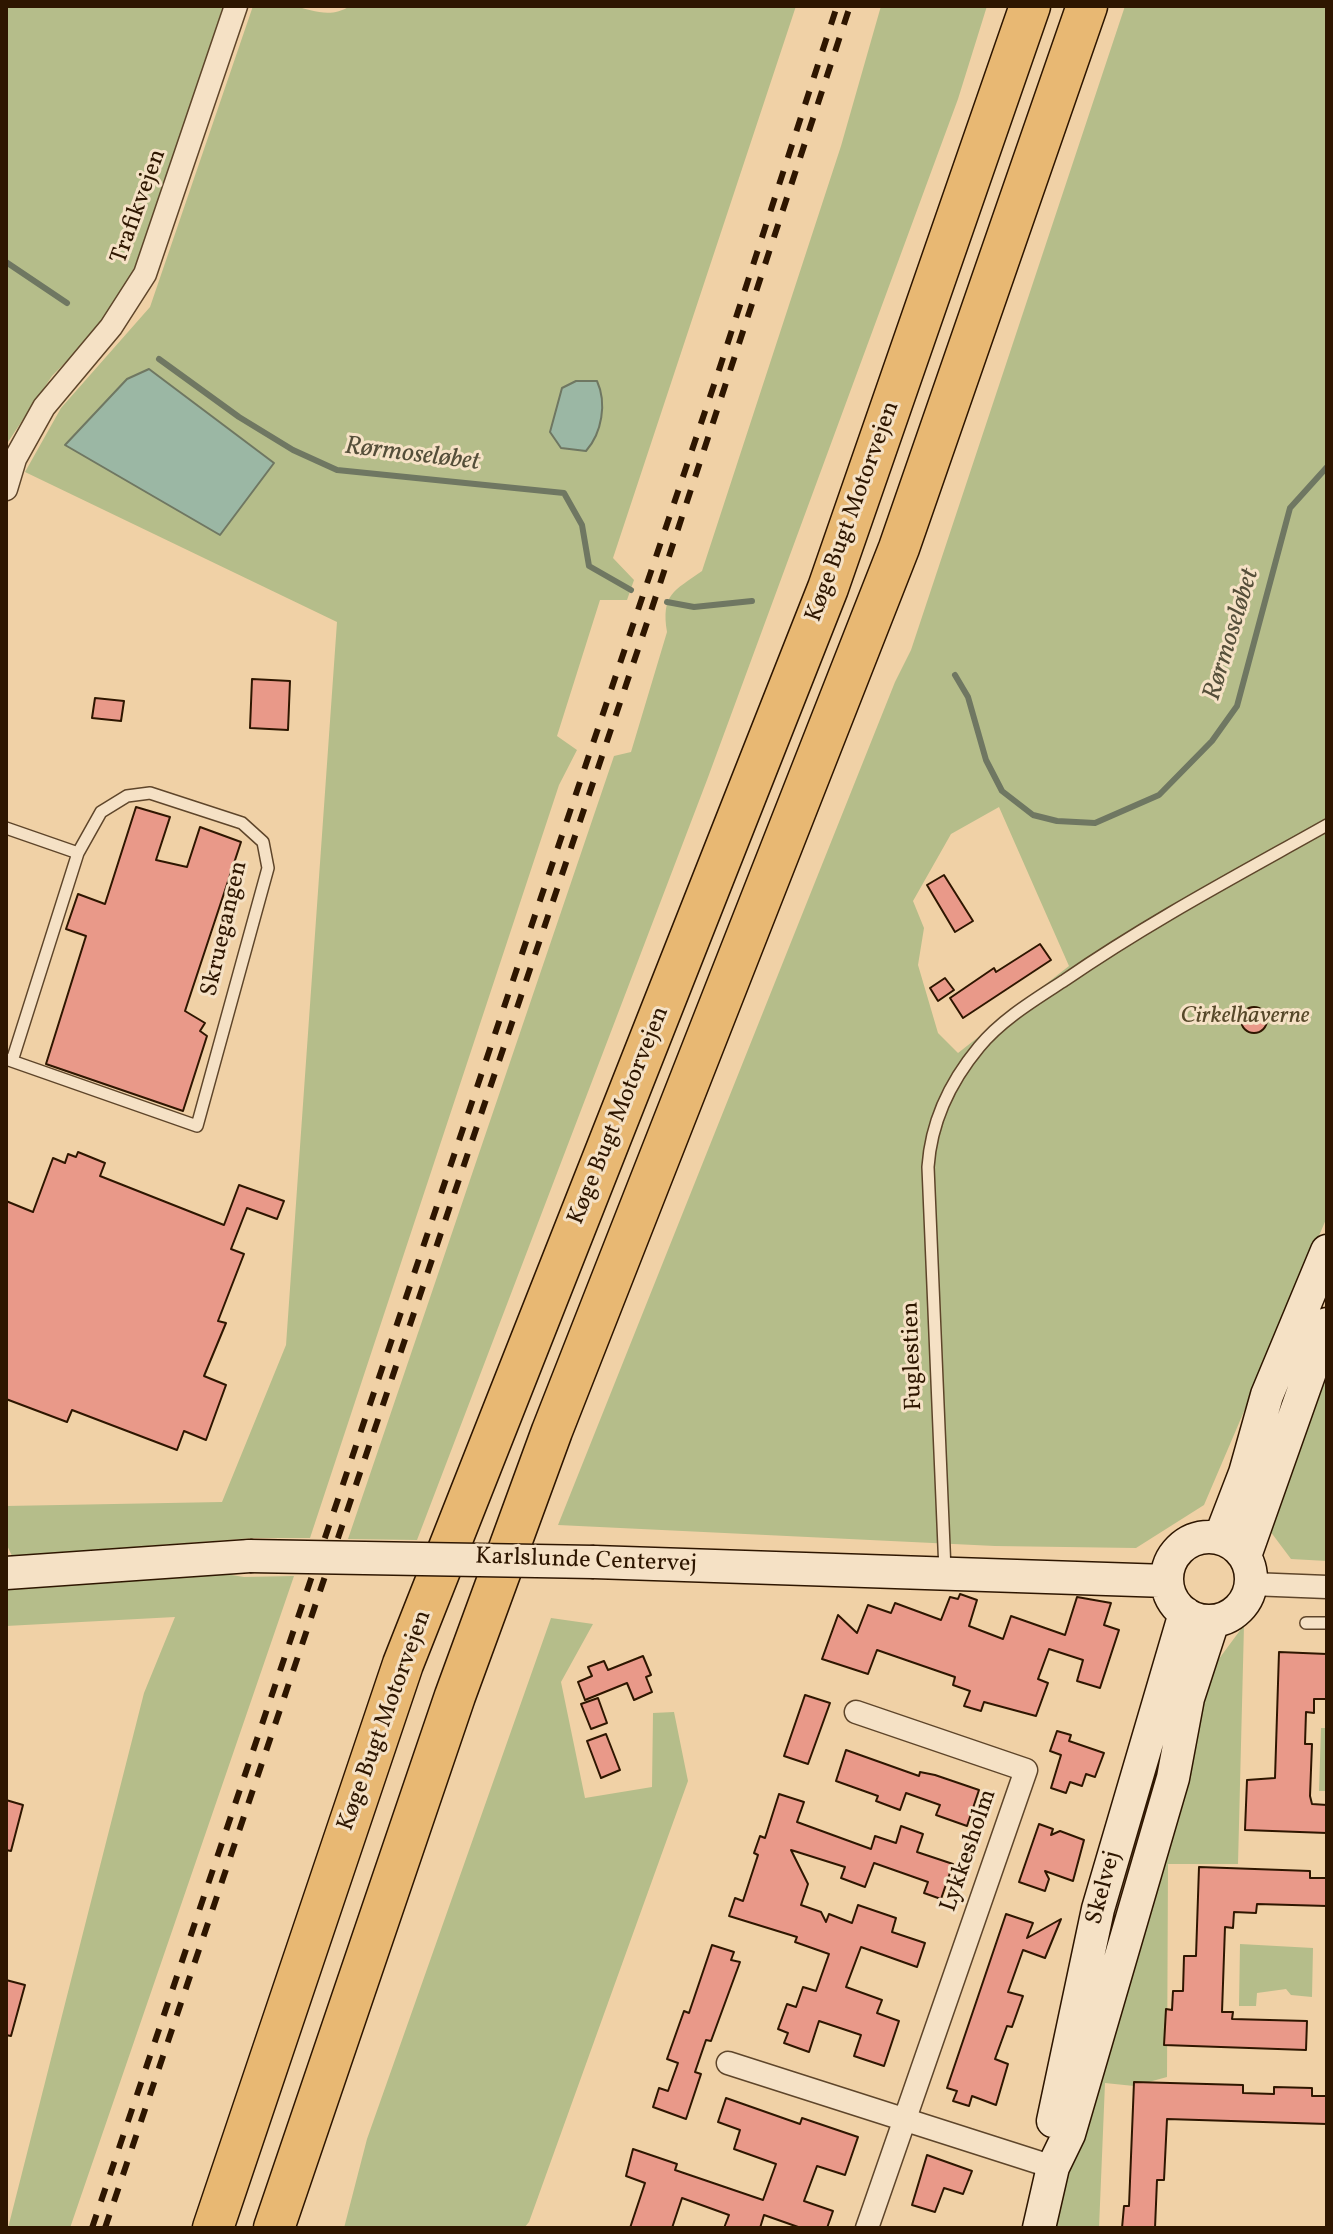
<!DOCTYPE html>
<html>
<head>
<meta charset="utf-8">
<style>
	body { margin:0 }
	#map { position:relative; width:1333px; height:2234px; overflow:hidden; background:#f0d1a6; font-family:Vollkorn,serif }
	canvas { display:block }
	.frame { position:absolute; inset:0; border:8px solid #2e1600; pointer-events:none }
</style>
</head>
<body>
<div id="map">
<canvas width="1333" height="2234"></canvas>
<div class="frame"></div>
</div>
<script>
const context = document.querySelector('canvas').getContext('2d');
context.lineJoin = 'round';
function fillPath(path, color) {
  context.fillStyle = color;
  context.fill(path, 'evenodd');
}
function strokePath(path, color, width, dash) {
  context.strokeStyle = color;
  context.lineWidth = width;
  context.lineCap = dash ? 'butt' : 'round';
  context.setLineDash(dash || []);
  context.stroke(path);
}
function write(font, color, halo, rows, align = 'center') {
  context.font = font + ' Vollkorn,serif';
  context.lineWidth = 6;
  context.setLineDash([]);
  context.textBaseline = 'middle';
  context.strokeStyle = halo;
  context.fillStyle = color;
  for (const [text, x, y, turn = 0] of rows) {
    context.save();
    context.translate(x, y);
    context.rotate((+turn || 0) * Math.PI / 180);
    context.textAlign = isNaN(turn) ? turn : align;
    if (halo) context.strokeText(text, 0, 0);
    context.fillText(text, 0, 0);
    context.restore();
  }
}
fillPath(new Path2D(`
	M6 6H223L142 258 108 320 52 376 6 445Z
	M253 6C265 6 280 4 293 6 313 10 330 19 350 6H796L613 558 634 580 627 600H600L557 736 577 750 559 785 310 1538H254L12 1556 6 1543V1506L222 1502 286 1345 337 622 25 472 61 408 150 307Z
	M881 6H987L958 99 707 780 417 1540 348 1539 614 756 631 752 667 632C661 594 674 591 702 571L841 146Z
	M1125 6H1327V1217L1204 1505 1136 1548 995 1546 558 1525 895 682 911 650ZM999 807 1069 966 958 1053 938 1033 918 965 924 928 913 901 951 834Z
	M1327 1355V1561L1291 1559 1267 1527Z
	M195 1569 244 1577 294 1576 70 2228H8L144 1693 175 1617 6 1626V1585Z
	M551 1618 593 1624 561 1682 585 1798 652 1787 653 1713 674 1712 688 1781 529 2222 524 2228H344L367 2139Z
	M1244 1625 1238 1864H1168L1167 2077 1134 2086 1105 2083 1099 2228H1051L1210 1671Z
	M1321 1728H1327V1791H1319Z
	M1240 1944 1313 1948 1312 1997 1291 1995 1286 1989 1257 1993 1256 2006H1239Z`), '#b5bd8a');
const water = new Path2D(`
	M149 369 274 463 220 535 65 445 127 379Z
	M576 381H597C607 403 602 433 586 451L561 448 550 432 562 388Z`);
fillPath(water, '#9bb7a4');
strokePath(water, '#6f7762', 2);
strokePath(new Path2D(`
	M6 262 67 303
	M159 359 239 417 293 450 337 470 564 493 582 525 589 566 631 590
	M667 602 694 607 752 601
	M955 675 968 697 986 760 1002 791 1033 815 1057 821 1095 823 1159 795 1212 741 1237 706 1290 508 1327 467`), '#6f7762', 6);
const building = new Path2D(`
	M252 679 290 681 288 730 250 728Z
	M95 698 124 701 121 721 92 718Z
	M136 807 170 817 156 860 187 867 200 827 241 842 185 1011 205 1023 200 1031 207 1036 183 1111 46 1064 86 936 66 929 78 894 105 904Z
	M944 875 973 921 955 932 927 885Z
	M1040 944 1051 960 963 1018 950 998 994 968 996 972Z
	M945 978 954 990 938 1001 930 988Z
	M1241 1020a13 13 0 1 1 26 0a13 13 0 1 1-26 0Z
	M78 1152 105 1163 100 1176 224 1225 239 1185 284 1201 277 1219 247 1208 231 1249 244 1254 218 1321 226 1323 204 1376 226 1385 206 1440 184 1431 177 1450 72 1410 67 1422 6 1399V1201L33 1212 53 1158 65 1163 68 1154 76 1157Z
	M960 1594 977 1600 969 1626 1003 1639 1011 1616 1065 1635 1077 1597 1111 1603 1104 1625 1119 1630 1100 1688 1077 1681 1083 1660 1049 1649 1038 1679 1048 1683 1036 1716 984 1702 981 1711 964 1706 970 1691 953 1685 955 1677 877 1650 868 1674 822 1659 838 1615 857 1633 868 1605 891 1613 895 1603 941 1620 950 1597 958 1599Z
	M1279 1652 1327 1654V1699H1314V1713L1306 1712 1305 1744H1312L1310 1796 1312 1804 1327 1805V1833L1245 1830 1247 1780 1275 1778Z
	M643 1656 651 1675 646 1677 652 1692 634 1700 627 1683 585 1700 578 1682 592 1676 588 1667 604 1661 608 1670Z
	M805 1695 830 1703 808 1764 784 1756Z
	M598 1698 607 1723 591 1729 581 1704Z
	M1057 1731 1071 1735 1069 1741 1104 1753 1095 1777 1086 1774 1082 1786 1070 1782 1066 1793 1051 1788 1061 1755 1050 1751Z
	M606 1734 620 1770 601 1778 587 1741Z
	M846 1750 919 1776 920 1772 935 1775 979 1790 967 1826 936 1815 940 1805 906 1793 900 1810 876 1801 878 1796 836 1781Z
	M779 1794 804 1802 797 1822 871 1849 875 1836 896 1843 901 1826 923 1834 917 1852 953 1864 941 1899 924 1893 928 1882 874 1863 865 1887 841 1878 845 1867 791 1850 808 1884 801 1905 821 1912 826 1922 829 1914 852 1923 858 1905 896 1918 892 1932 925 1943 917 1967 861 1947 846 1987 882 2000 877 2013 899 2021 884 2066 854 2056 861 2035 819 2021 809 2052 784 2043 788 2033 778 2029 787 2004 796 2007 803 1987 816 1991 829 1954 795 1942 797 1937 729 1916 735 1898 743 1901 758 1855 754 1853 760 1836 765 1838Z
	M6 1800 23 1805 11 1851 6 1850Z
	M1039 1824 1053 1829 1051 1835 1060 1831 1084 1840 1073 1881 1045 1871 1049 1879 1045 1891 1019 1882Z
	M1199 1867 1310 1871V1878H1327V1906L1257 1904 1256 1913 1234 1912 1233 1928 1225 1927 1222 2012H1233L1232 2019 1307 2021 1306 2050 1164 2045 1166 2009 1172 2010 1173 1991H1183L1184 1956H1196Z
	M1006 1914 1033 1923 1027 1938 1061 1919 1045 1958 1023 1950 1008 1992 1023 1996 1012 2027 1007 2026 995 2059 1008 2064 996 2105 972 2096 969 2106 953 2101 957 2091 947 2088Z
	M712 1945 734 1952 731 1960 740 1962 711 2041 706 2040 695 2072 701 2074 686 2119 653 2107 659 2088 668 2091 678 2063 667 2059 684 2011 689 2013Z
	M6 1980 25 1985 11 2036 6 2035Z
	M1134 2082 1243 2085V2093L1274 2094V2087L1312 2088V2096H1327V2124L1167 2119 1164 2180H1157L1155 2228H1122L1124 2206H1129Z
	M726 2098 800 2124 802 2118 858 2137 845 2175 817 2166 804 2201 833 2211 827 2228H801L764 2215 760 2228H724L729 2215 682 2198 672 2228H630L645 2183 626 2176 633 2149 677 2164 675 2170 763 2200 776 2164 734 2149 740 2130 718 2122Z
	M927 2155 972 2171 963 2194 944 2188 935 2212 912 2205Z`);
fillPath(building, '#e99989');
strokePath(building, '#2e1600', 2);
const lane = new Path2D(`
	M6 828 78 853
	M6 1059 197 1126 268 868 263 842 242 823 150 793 127 796 101 812 78 853 12 1061
	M945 1571 928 1167C931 1122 950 1082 979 1047 1002 1019 1036 999 1065 980 1149 922 1238 875 1327 825
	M1306 1623H1327`);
const street = new Path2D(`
	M6 489 15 459 44 407 111 327 145 274 236 6
	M1251 1584 1327 1587
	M856 1712 1026 1770 867 2228
	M728 2063 1053 2167`);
const secondary = new Path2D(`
	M1167 1579a42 42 0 1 1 84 0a42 42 0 1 1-84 0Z
	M1220 1538 1245 1473 1267 1395 1327 1251
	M1245 1556 1327 1324
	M594 1562 1167 1581
	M6 1573 250 1556
	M1053 2121 1098 1909 1185 1613
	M1039 2228 1053 2167 1069 2134 1173 1778 1188 1698 1213 1621`);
const highway = new Path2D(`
	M213 2228 403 1664 828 588 1030 6
	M274 2228 455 1696 552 1431 899 548 1087 6`);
strokePath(lane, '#5e452a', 14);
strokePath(street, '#5e452a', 25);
strokePath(secondary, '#2e1600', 35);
strokePath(highway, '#2e1600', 43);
strokePath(lane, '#f5e1c5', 11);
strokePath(street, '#f5e1c5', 22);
strokePath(secondary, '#f5e1c5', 32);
strokePath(highway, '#e8b873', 40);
strokePath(new Path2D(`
	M92 2228 719 370 837 6
	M105 2228 652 608 850 6`), '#2e1600', 6, [14, 14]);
const secondaryBridge = new Path2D(`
	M250 1556 594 1562`);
strokePath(secondaryBridge, '#2e1600', 35, []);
strokePath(secondaryBridge, '#f5e1c5', 32);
write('24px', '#2e1600', '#f5e1c5', [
	["Trafikvejen",140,207,-70],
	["Køge Bugt Motorvejen",854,512,-70],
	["Skruegangen",226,929,-77],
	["Køge Bugt Motorvejen",620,1116,-68],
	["Fuglestien",914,1356,-92],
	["Karlslunde Centervej",586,1562,2],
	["Køge Bugt Motorvejen",386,1721,-70],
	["Lykkesholm",970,1851,-71],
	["Skelvej",1105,1888,-75]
]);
write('italic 24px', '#564829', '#f5e1c5', [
	["Cirkelhaverne",1245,1018]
]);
write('italic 26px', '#544e39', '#f5e1c5', [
	["Rørmoseløbet",412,456,7],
	["Rørmoseløbet",1233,635,-73]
]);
</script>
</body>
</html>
